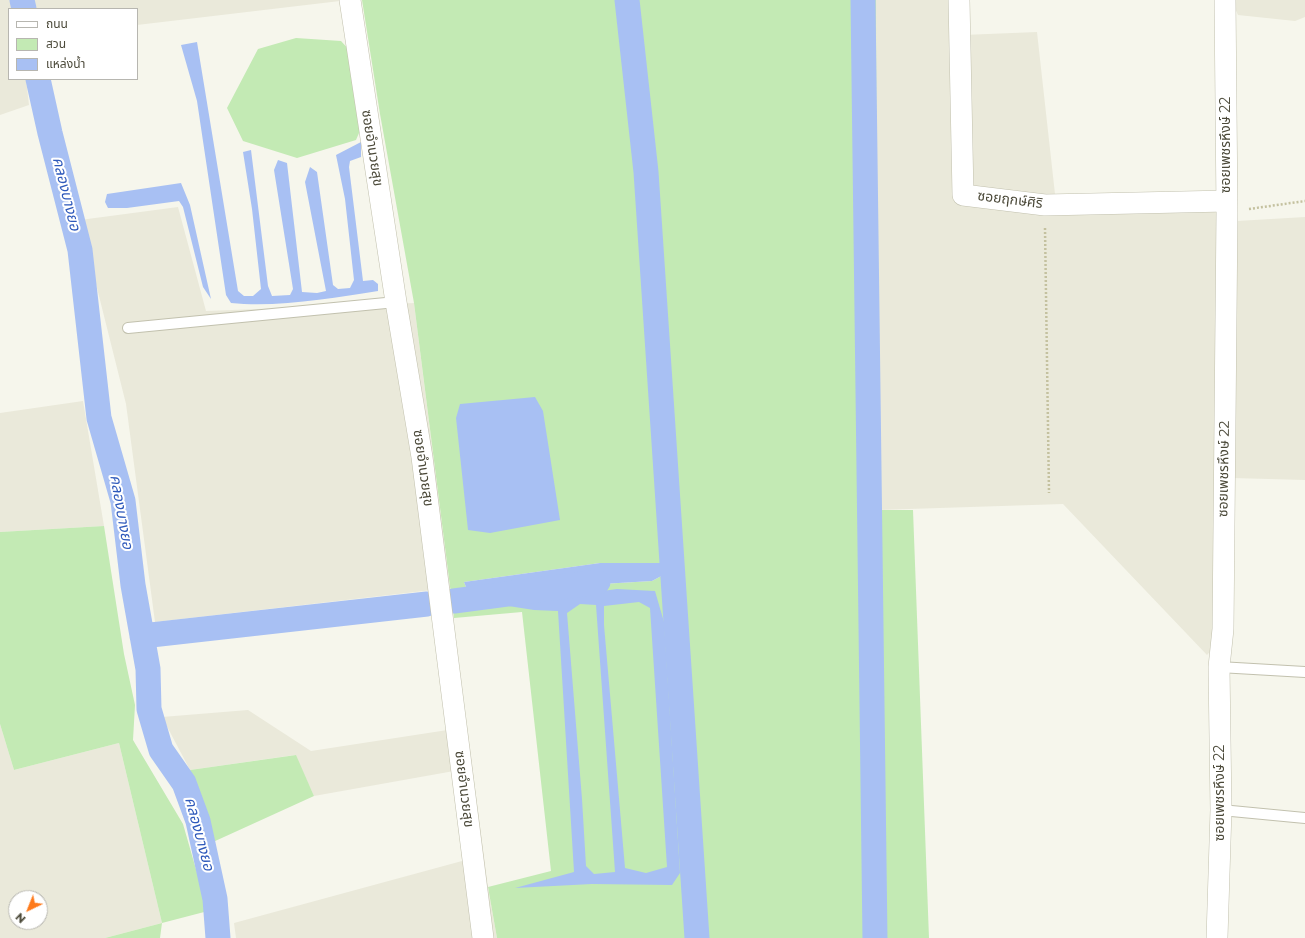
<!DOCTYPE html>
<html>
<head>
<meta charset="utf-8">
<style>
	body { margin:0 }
	#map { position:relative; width:1305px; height:938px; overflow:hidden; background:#f6f6ec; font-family:Montserrat,"Noto Sans Thai",sans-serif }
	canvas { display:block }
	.legend { position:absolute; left:8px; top:8px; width:130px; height:72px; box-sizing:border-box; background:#fff; border:1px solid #b7b6b0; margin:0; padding:5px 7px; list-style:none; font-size:12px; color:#4b4939 }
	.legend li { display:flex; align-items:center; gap:8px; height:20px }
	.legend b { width:20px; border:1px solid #b7b6b0 }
	.north { position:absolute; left:8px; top:890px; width:40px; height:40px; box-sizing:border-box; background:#fff; border:1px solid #b7b6b0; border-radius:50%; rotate:223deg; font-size:11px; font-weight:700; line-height:16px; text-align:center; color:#4b4939 }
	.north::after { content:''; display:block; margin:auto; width:14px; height:18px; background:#fe7a1b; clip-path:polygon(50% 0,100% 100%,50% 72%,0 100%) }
</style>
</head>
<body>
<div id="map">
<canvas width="1305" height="938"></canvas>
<ul class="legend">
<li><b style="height:5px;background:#fff"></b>ถนน</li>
<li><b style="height:11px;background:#c3eab4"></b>สวน</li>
<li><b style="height:11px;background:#a8c0f3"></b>แหล่งน้ำ</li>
</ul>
<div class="north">N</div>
</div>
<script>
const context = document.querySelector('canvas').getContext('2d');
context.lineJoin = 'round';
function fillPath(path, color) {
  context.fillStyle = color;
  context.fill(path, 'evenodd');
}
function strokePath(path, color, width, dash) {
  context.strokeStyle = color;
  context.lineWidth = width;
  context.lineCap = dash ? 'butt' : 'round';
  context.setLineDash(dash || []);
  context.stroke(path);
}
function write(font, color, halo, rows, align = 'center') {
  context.font = font + ' Montserrat,"Noto Sans Thai",sans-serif';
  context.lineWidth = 4;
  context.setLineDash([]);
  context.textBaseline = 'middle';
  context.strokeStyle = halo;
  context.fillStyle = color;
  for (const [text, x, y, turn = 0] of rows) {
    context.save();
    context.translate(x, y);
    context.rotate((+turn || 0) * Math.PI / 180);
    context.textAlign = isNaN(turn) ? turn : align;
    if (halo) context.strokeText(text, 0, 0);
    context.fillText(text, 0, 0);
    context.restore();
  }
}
fillPath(new Path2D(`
	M0 0H340V1L137 25V9H9V79H26L29 105 0 115Z
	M876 0H959L963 35 1037 32 1057 212 1215 209 1237 221 1305 217V480L1232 478 1230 629 1207 655 1063 504 878 510Z
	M1231 0H1305V17L1295 21 1238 15Z
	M178 207 206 311 414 303 450 588 155 622 126 404 80 220Z
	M83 401 104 526 0 532V413Z
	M248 710 311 751 467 727 488 887 497 938H236L234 923 462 861 454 771 314 796 295 755 190 770 162 717Z
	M0 724 14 770 119 743 162 923 105 938H0ZM16 898H40V922H16Z`), '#eae9da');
fillPath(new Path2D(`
	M362 0H876L878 510H913L929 938H497L488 887 551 871 522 612 454 618 414 303 380 114ZM600 563H662L667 573 652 581 468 592 464 582Z
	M296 38 341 41 352 53 362 126 356 140 297 158 243 141 227 108 258 49Z
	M104 526 124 654 135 705 133 740 183 824 208 911 162 923 160 938H105L162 923 119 743 14 770 0 724V532Z
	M296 755 314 796 213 842 190 770Z`), '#c3eab4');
fillPath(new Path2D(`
	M197 42 238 291 244 296H253L261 289 252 209 243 152 251 150 268 286 272 296 290 295 293 289 274 170 278 160 287 163 302 292 317 293 326 291 305 182 310 167 317 172 333 285 338 289 350 288 354 280 345 199 336 155 361 142V157L350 161 349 167 363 281 373 280 378 284V291C333 298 276 308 231 303L226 295 197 101 181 45Z
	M181 183 190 205 211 299 203 287 183 207 179 201 127 208H108L105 202 107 194Z
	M535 397 543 411 560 520 490 533 468 530 456 418 460 404Z
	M600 563H662L667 573 652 581 468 592 464 582Z
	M617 589 655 591 664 622 680 873 672 885 592 884 515 888 574 872 558 611 534 610 502 605ZM639 602 650 608 667 867 646 873 625 868 604 625V606ZM580 604 596 605 615 872 594 874 586 866 582 799 567 613Z`), '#a8c0f3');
strokePath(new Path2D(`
	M22 0 24 9
	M627 0 646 172 697 938
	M863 0 875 938
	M38 79 50 133 80 250 99 418 123 501 133 585 148 669 149 709 161 750 184 783 198 821 215 899 218 938
	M454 601 598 582
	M142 636 427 604`), '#a8c0f3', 25);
const lane = new Path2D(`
	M128 328 396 302
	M1219 667 1305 672
	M1221 810 1305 818`);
const street = new Path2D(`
	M350 0 396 302 422 457 483 938
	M959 0 963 195 1045 205 1227 201
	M1217 938 1221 810 1219 667 1223 629 1227 212 1225 0`);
strokePath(lane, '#c2c1ae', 12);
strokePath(street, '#c2c1ae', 22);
strokePath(new Path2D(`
	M1249 209 1305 201
	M1045 228 1049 493`), '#c4c19f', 2.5, [2, 2]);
strokePath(lane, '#fff', 10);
strokePath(street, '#fff', 21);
write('14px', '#4b4939', '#fff', [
	["ซอยเพชรหึงษ์ 22",1226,145,-90],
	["ซอยอำนวยสุข",372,148,81],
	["ซอยฤกษ์ศิริ",1010,200,7],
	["ซอยอำนวยสุข",423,468,82],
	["ซอยเพชรหึงษ์ 22",1224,469,-89],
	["ซอยอำนวยสุข",464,789,83],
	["ซอยเพชรหึงษ์ 22",1220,793,-90]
]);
write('italic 15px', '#2e59bb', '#fff', [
	["คลองบางยอ",66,194,76],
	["คลองบางยอ",121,512,80],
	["คลองบางยอ",199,834,75]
]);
</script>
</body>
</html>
